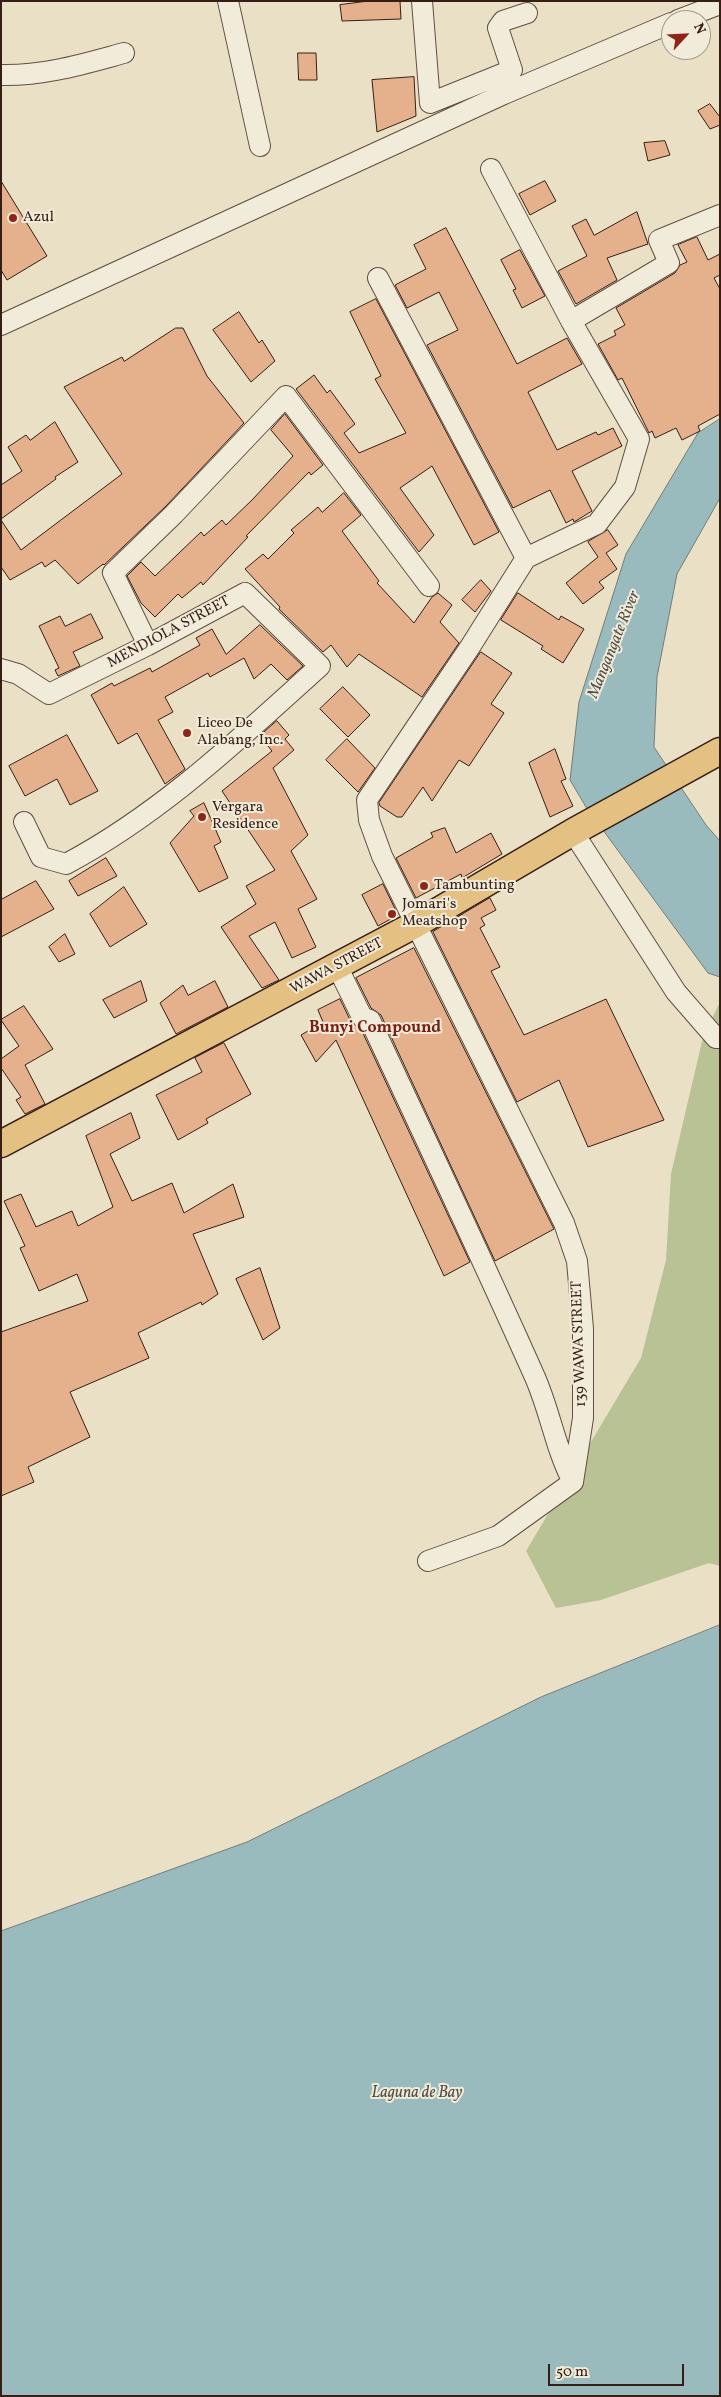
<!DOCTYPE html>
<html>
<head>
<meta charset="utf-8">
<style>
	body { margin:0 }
	#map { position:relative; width:721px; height:2397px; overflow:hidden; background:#e9e0c5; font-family:Vollkorn,serif }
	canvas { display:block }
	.frame { position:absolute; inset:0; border:2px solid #361e15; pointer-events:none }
	.north { position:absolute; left:661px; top:10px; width:50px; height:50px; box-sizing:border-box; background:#f1ebd9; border:1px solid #a6998b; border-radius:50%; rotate:65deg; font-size:14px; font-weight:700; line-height:20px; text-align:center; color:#361e15 }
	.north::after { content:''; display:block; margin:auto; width:18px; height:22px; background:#8f2418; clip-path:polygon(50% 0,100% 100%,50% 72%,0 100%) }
	.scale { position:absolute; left:548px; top:2364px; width:136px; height:22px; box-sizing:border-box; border:2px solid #361e15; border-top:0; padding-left:6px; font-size:15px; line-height:18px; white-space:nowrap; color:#361e15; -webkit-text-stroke:4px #f1ebd9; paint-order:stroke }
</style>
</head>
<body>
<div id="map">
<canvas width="721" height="2397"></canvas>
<div class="frame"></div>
<div class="north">N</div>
<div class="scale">50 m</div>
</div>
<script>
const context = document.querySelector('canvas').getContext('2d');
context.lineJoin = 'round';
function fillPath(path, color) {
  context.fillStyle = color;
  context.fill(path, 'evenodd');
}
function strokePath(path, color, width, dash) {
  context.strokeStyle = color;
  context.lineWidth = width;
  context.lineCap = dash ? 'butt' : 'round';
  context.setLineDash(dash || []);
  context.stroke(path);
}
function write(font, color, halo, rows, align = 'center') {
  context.font = font + ' Vollkorn,serif';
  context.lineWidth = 4;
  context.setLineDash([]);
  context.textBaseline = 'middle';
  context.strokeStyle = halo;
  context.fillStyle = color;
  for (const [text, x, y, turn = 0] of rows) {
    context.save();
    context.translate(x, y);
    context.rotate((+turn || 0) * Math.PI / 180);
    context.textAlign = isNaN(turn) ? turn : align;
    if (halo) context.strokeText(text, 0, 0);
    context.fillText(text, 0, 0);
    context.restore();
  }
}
fillPath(new Path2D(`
	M720 1002V1566L709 1563 601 1600 556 1608 526 1551 641 1358 666 1260 671 1174 703 1037Z`), '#b8c294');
const water = new Path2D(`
	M720 419V498L677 574 657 677 654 747 706 825 720 841V977L708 973 586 807 570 780 579 702 626 554 698 433Z
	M720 1625V2396H1V1931L247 1842 541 1697Z`);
fillPath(water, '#9abbbd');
strokePath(water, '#727c7a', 1);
const building = new Path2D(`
	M369 1H400L401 19 342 21 340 5Z
	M298 53H316L317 80H299Z
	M414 77 416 116 377 132 372 80Z
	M710 104 720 117V125L710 129 698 111Z
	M665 141 670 155 648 161 644 143Z
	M1 181 47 256 7 280 1 270Z
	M545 181 556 201 530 215 519 194Z
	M637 212 648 244 607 258 617 280 576 304 558 271 587 256 572 226 586 219 594 235Z
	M446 228 517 364 567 338 582 364 528 392 557 450 596 432 598 435 613 428 622 446 572 471 592 511 574 522 573 519 566 523 550 490 513 508 427 345 458 330 439 292 407 308 395 285 426 269 414 245Z
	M697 237 708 260 720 254V275L714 278 720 289V414L698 426 700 431 682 440 676 428 655 438 652 431 649 433 622 378 618 380 598 344 616 335 614 331 625 325 616 308 675 273 680 265 687 262 678 245Z
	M520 250 545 296 522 308 513 290 516 289 501 260Z
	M376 299 499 532 474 545 432 466 400 488 434 535 419 552 296 389 314 375 327 393 330 390 355 424 344 433 359 453 406 433 375 379 381 376 350 312Z
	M239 312 259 343 262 340 275 361 251 382 213 330Z
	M176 328H183L207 376 244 423 166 506 104 565 103 564 78 584 55 560 45 567 42 562 10 580 1 567V520L21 550 122 474 64 387 122 357 124 361Z
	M285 414 323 465 311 475 309 472 246 536 248 537 203 585 201 582 182 598 178 594 155 617 141 603 127 576 141 562 155 576 201 532 204 536 222 520 226 525 252 500 293 456 271 430Z
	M55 422 78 462 55 477 56 479 1 519V485L22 471 8 447 26 435 30 440Z
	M344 493 361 515 342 531 379 581 377 583 414 623 432 597 438 593 452 605 440 622 459 643 422 697 359 654 347 667 331 645 323 652 279 609 280 607 245 569 263 554 268 559 294 533 291 530 318 507 322 512Z
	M608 530 618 545 606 553 617 569 599 582 604 588 583 604 566 583 598 557 588 542Z
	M481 580 491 591 475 612 462 600Z
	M518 593 559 620 561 616 584 629 563 663 541 649 543 646 501 620Z
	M91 614 103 638 73 652 80 666 58 676 55 670 59 668 39 626 60 616 65 626Z
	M260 625 303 666 287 680 271 664 254 679 244 658 210 677 208 673 165 697 173 712 158 720 185 769 165 784 137 733 118 744 91 695 112 683 114 686 150 668 152 672 200 645 196 638 212 629 226 654Z
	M481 652 512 673 491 704 504 713 469 766 459 760 432 801 423 787 402 817H397L380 806 379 803Z
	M343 687 370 715 348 737 320 709Z
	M277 721 289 735 285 739 294 750 273 768 308 835 291 851 317 899 298 909 316 947 292 958 275 922 249 936 279 980 262 988 221 927 256 904 246 886 275 870 222 791 272 751 260 736Z
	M67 735 98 791 70 805 57 779 25 796 9 766Z
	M347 739 375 768 358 792 326 760Z
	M555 749 566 779 561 781 573 806 550 817 529 763Z
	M204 803 221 842 214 846 228 878 199 892 170 843 194 816 190 811Z
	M445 828 456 853 491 833 502 854 462 878 461 874 416 898 396 858 433 837 431 833Z
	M106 858 117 876 78 896 69 881Z
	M36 881 54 909 1 937V900Z
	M383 884 398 915 378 926 362 895Z
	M124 887 147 924 110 947 90 914Z
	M490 898 496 910 481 918 485 925 480 928 500 967 491 971 524 1035 606 999 664 1120 588 1147 559 1080 517 1102 433 932Z
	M65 934 75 954 59 962 49 947Z
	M414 948 554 1229 495 1261 381 1015 371 1008 356 978Z
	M141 981 147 1001 114 1018 103 1000Z
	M215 981 228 1007 176 1034 160 1003 183 985 188 995Z
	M340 999 351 1022 361 1029 470 1262 444 1276 336 1040 316 1062 301 1035 323 1022 318 1010Z
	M24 1006 53 1049 25 1065 45 1104 25 1114 16 1100 21 1097 1 1068V1059L19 1046 1 1020Z
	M224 1043 251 1094 206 1119 208 1123 178 1140 156 1095 202 1072 195 1058Z
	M131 1113 140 1138 110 1154 132 1201 172 1183 184 1213 233 1184 244 1217 193 1234 218 1294 202 1305 201 1302 138 1333 149 1358 70 1392 90 1437 28 1467 34 1482 1 1496V1332L88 1301 77 1274 39 1291 20 1248 25 1246 4 1201 21 1194 36 1227 72 1211 78 1226 113 1207 86 1136Z
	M260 1268 280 1328 263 1340 236 1279Z`);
fillPath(building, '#e4b18c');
strokePath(building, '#361e15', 1);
const minor = new Path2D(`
	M228 1 260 146
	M422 1 430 103 512 70 498 28 503 21 527 13
	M678 20 720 4
	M1 75C44 76 83 64 124 53
	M378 278 526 558
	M571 321 669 263 659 240 720 215
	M1 325 504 94 671 23
	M148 645 113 573 174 514 286 396 429 586
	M1 669 18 674 49 694 148 645 245 593 320 666C240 738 162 813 66 864L41 857 24 822
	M573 832 676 992 716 1038H720
	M337 966 362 1017 370 1020C425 1138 481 1256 534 1375 550 1410 555 1448 573 1482
	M428 1561 498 1536 573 1482 583 1418V1329L577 1261 564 1223 382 856 369 820 367 800 470 647 526 558 597 524 625 487 639 439 571 321 491 169`);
const major = new Path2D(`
	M1 1144 416 924 573 832 720 751`);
strokePath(minor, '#634e41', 22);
strokePath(major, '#361e15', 29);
strokePath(minor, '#f1ebd9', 20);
strokePath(major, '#e4c082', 26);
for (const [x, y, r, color] of [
	[13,218,5,"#8f2418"],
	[187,733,5,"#8f2418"],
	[202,817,5,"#8f2418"],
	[424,886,5,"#8f2418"],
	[392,914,5,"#8f2418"]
]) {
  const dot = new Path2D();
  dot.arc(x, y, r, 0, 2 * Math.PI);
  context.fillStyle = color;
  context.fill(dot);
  strokePath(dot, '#f1ebd9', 2);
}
write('15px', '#361e15', '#f1ebd9', [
	["Azul",23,218],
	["Liceo De",197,724],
	["Alabang, Inc.",197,741],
	["Vergara",212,808],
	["Residence",212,825],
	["Tambunting",434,886],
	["Jomari's",402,905],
	["Meatshop",402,922]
], 'left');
write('15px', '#361e15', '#f1ebd9', [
	["MENDIOLA STREET",169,633,-28],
	["WAWA STREET",337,967,-28],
	["139 WAWA STREET",580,1344,-92]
]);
write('italic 16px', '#544d47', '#f1ebd9', [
	["Mangangate River",615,645,-68],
	["Laguna de Bay",417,2094]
]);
write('bold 16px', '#7a1f14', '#f1ebd9', [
	["Bunyi Compound",375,1029]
]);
</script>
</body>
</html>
